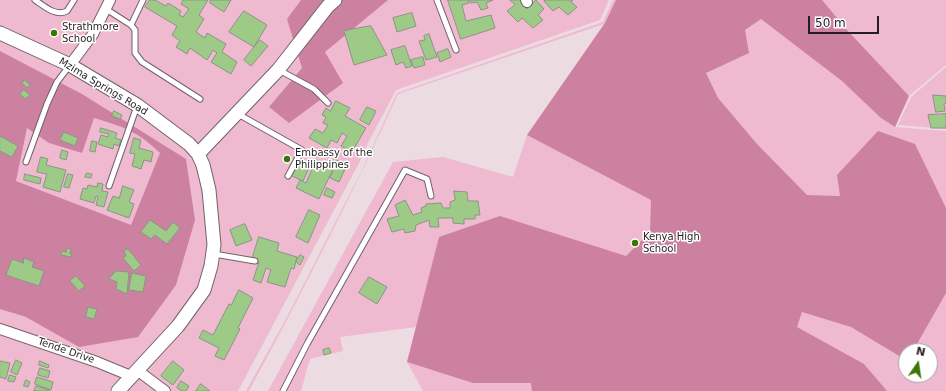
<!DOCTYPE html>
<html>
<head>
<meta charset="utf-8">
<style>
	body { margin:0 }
	#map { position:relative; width:946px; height:391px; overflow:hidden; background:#ecdbe1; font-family:"DejaVu Sans",sans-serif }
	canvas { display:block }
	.north { position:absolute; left:898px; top:343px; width:40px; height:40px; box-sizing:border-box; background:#fff; border:1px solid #a7a5a6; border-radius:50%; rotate:13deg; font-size:11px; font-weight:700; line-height:16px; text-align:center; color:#241e20 }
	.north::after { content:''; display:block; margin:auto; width:14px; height:18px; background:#3b760a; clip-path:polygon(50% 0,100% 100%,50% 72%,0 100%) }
	.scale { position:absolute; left:808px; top:16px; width:71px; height:18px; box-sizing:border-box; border:2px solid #241e20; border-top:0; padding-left:5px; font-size:12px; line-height:14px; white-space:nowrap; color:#241e20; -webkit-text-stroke:3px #fff; paint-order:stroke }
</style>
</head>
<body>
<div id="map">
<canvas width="946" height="391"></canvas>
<div class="north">N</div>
<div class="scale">50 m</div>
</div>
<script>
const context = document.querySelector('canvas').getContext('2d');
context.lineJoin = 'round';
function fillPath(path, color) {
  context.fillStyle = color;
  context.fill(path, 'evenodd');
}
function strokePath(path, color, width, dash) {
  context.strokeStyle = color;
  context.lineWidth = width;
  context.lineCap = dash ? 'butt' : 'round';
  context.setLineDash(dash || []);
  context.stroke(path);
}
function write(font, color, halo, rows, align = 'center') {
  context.font = font + ' "DejaVu Sans",sans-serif';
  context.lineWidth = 3;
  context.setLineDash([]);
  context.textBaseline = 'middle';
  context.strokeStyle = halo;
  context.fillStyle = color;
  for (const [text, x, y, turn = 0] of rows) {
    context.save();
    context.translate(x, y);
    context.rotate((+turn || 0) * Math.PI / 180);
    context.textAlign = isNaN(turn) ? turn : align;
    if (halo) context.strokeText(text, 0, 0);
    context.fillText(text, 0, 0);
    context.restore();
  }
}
fillPath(new Path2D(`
	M0 0H609L600 20 396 90 368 143 360 161 238 391H0Z
	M613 0H946V65L909 96 895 127 946 131V391H423L407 362 416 327 340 337 343 351 310 359 301 391H268L393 162 443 157 513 177 527 135 604 24 398 94C352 195 302 293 249 391H246L288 315 361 172 397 93 603 22ZM906 351H930V375H906Z
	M946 67V129L898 125 911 97Z`), '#efbacf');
fillPath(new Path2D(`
	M301 0H388L325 52 343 83 289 123 269 107 302 68 287 19Z
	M616 0H822L847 30 909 96 895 127 881 118 842 81 761 19 745 30 749 53 706 73 718 98 757 144 807 195 840 196 837 175 878 131 915 144 946 208V293L913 351H906V360L851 327 802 312 797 327 864 364 887 391H532L531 383H473L407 362 439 237 500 216 626 256 650 232 651 200 527 135 605 23Z
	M0 51 82 94 186 159 195 220 176 285 138 337 79 347 26 317 0 309ZM94 118C122 126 139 132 160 153L131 225 16 181 27 128 49 143 82 153Z`), '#cd81a1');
const building = new Path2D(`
	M150 0H155L166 6 168 3 181 11 179 15 183 17 189 9 181 4 183 0H208L199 15 204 19 196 32 205 38 207 33 226 44 222 52 237 62 231 74 211 62 217 53 213 50 207 60 190 48 187 54 176 47 180 41 172 35 177 26 145 7Z
	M211 0H231L224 12 210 3Z
	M448 0H468L469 3 462 5 466 21 491 15 495 28 461 39Z
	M470 0H493L486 3 488 8 481 10 477 2 471 3Z
	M510 0H520L527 9 536 0 544 9 538 15 543 20 533 28 522 18 518 22 507 11 515 5Z
	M546 0H573L571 2 577 7 568 15 559 7 553 11 544 1Z
	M244 11 267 25 254 47 229 32Z
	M412 13 416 26 397 32 393 18Z
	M371 26 387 55 354 65 344 31Z
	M429 34 437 57 426 60 419 41 425 40 424 36Z
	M260 40 268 46 251 66 244 60Z
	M405 46 412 66 406 68 403 62 396 65 391 50Z
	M448 49 451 57 440 62 437 53Z
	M423 57 425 65 414 68 411 60Z
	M25 80 30 85 27 88 22 83Z
	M24 90 30 95 25 99 20 94Z
	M933 95 946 96V103L944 104 945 111 936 112Z
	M336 101 350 108 345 116 366 128 352 152 341 146 347 136 342 133 337 143 331 140 327 148 309 138 315 129 323 133 328 125 323 123 326 117 322 115 326 108 330 111Z
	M367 107 376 111 369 125 360 120Z
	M114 111 122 115 120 119 112 116Z
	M946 114V128H931L928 115Z
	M101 128 117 133 115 138 121 140 119 146 114 144 113 149 98 144 101 135 108 137 109 134 100 132Z
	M64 132 78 138 75 146 60 140Z
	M0 136 18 146 12 157 0 151Z
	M134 138 141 140 139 148 153 152 151 162 144 160 141 169 132 166 135 154 130 153Z
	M92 141 97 142 95 152 90 151Z
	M62 150 68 152 66 160 60 158Z
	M41 157 48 159 46 165 66 170 60 192 43 187 47 174 37 172Z
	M314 159 330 166 334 159 347 165 339 182 330 178 333 171H332L319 199 296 188 300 180 306 183 312 169 310 168Z
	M299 162 310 166 303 181 292 176Z
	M87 173 92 174 91 178 85 177Z
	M25 174 41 178 40 184 24 180Z
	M68 174 73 175 69 188 64 187Z
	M98 183 103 184 102 191 108 192 104 207 96 205 98 197 96 196 94 203 80 199 83 188 87 189 88 185 97 187Z
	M123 186 134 190 129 202 134 204 129 218 107 210 113 196 119 198Z
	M327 188 335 192 332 198 324 195Z
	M454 191 467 192 468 201H478L480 215H475V219H464V224L453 223V218H438L439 227H430L429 220 416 225 415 231 405 233 404 229 392 232 387 219 399 216 395 205 405 200 413 215 422 212 421 208 426 206V204L441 203 443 208H450V202L455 200Z
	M309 210 320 215 308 243 296 237Z
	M150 220 166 231 173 222 180 228 167 244 155 235 151 239 141 232Z
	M245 224 252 240 236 246 230 230Z
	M259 237 279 243 277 251 297 257 294 269 291 268 285 287 267 282 271 270 266 268 261 283 253 280 259 262 252 260Z
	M67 248 71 249 70 254H72L71 257 61 255 62 251 66 252Z
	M128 249 141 265 134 271 123 258 126 256 124 251Z
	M300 255 304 257 300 265 296 262Z
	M24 258 34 262 32 267 44 271 39 286 6 275 12 259 23 263Z
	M116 271 129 272 127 294 116 289 117 282 109 279Z
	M132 273 146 276 143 292 129 290Z
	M76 276 85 286 79 291 70 281Z
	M369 277 387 287 377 304 359 293Z
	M239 290 253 298 238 328 240 329 224 360 215 356 219 348 199 338 203 330 213 335 229 304 231 305Z
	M88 307 97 309 94 319 86 317Z
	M329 348 331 353 324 355 323 350Z
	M16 360 22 363 17 375 11 372Z
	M0 361 10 363 6 379 0 377Z
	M40 361 49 365 48 368 39 365Z
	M173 361 184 370 173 385 161 376Z
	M40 368 50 371 48 378 38 375Z
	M10 375 16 377 14 382 8 381Z
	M37 377 53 382 51 390 35 384Z
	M26 380 30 382 28 387 24 386Z
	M181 381 189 386 186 391H182L177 388Z
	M201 384 210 391H196Z
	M36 386 49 390V391H34Z`);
fillPath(building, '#9eca88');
strokePath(building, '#8c9488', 1);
const service = new Path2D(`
	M35 0C44 6 56 17 67 11L74 0
	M437 0 456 50
	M106 9 131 25 135 30V53L142 62 200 99
	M131 25 143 0
	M279 70 314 89 328 103
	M238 114 302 150 288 176
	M26 162 47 104 57 82 70 65
	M109 186 137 106
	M214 254 255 261
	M283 391 307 344 405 170 427 179 431 196`);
const minor = new Path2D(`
	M526 0 527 2
	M70 65 93 34 110 0
	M0 329 97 362 131 376
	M137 370 165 391`);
const tertiary = new Path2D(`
	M0 33 70 65 137 105 189 144 198 154 203 165 209 190 214 245 211 266 204 290 178 326 118 391
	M198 154 278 70 328 6 335 0`);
strokePath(service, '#716368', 7);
strokePath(minor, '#716368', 12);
strokePath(tertiary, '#716368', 15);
strokePath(service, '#fff', 5);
strokePath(minor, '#fff', 10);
strokePath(tertiary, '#fff', 13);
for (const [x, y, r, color] of [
	[54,33,4,"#3b760a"],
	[287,159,4,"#3b760a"],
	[635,243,4,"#3b760a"]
]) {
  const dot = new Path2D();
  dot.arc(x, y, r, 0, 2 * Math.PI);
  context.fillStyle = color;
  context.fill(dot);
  strokePath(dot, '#fff', 1.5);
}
write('10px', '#241e20', '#fff', [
	["Strathmore",62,27],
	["School",62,39],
	["Embassy of the",295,153],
	["Philippines",295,165],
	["Kenya High",643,237],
	["School",643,249]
], 'left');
write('10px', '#241e20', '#fff', [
	["Mzima Springs Road",103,87,31],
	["Tende Drive",66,351,19]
]);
</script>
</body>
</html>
